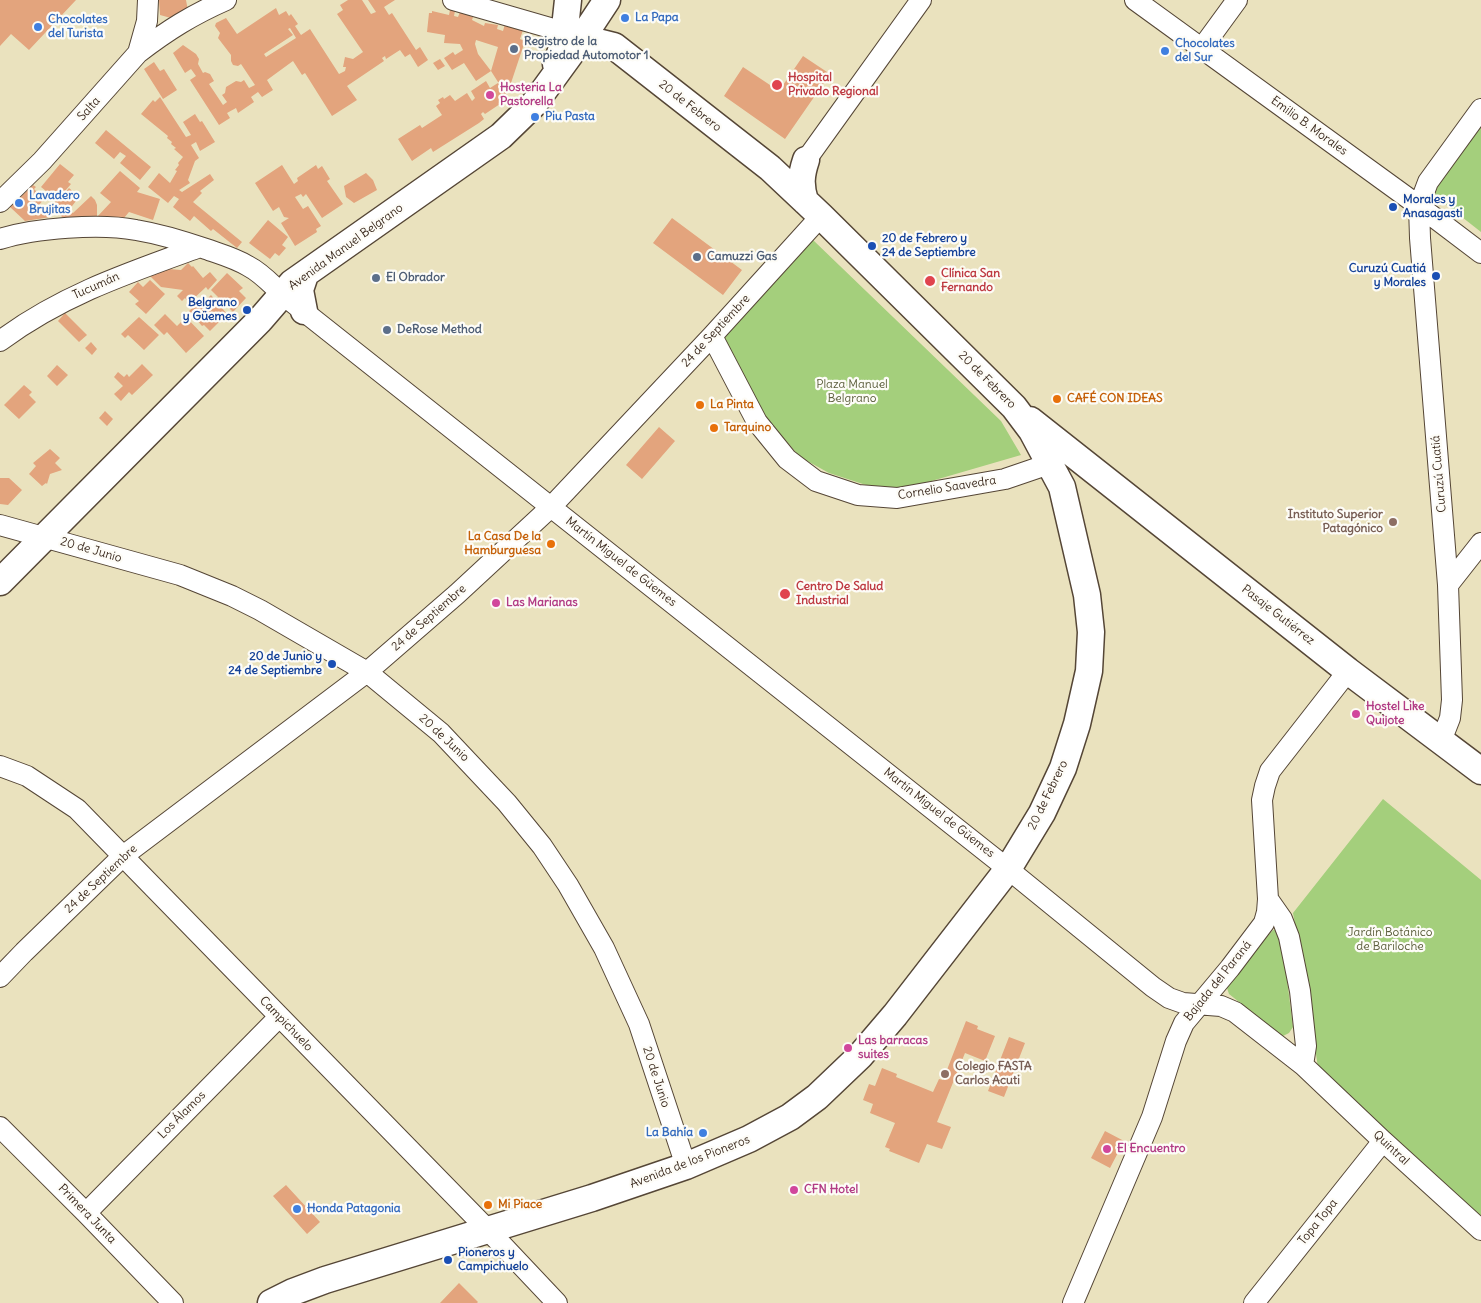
<!DOCTYPE html>
<html>
<head>
<meta charset="utf-8">
<style>
	body { margin:0 }
	canvas { display:block; background:#eae2be }
</style>
</head>
<body>
<canvas width="1481" height="1303"></canvas>
<script>
const context = document.querySelector('canvas').getContext('2d');
context.lineJoin = 'round';
function fillPath(path, color) {
  context.fillStyle = color;
  context.fill(path, 'evenodd');
}
function strokePath(path, color, width, dash) {
  context.strokeStyle = color;
  context.lineWidth = width;
  context.lineCap = dash ? 'butt' : 'round';
  context.setLineDash(dash || []);
  context.stroke(path);
}
function write(font, color, halo, rows, align = 'center') {
  context.font = font + ' Delius,sans-serif';
  context.lineWidth = 4.5;
  context.setLineDash([]);
  context.textBaseline = 'middle';
  context.strokeStyle = halo;
  context.fillStyle = color;
  for (const [text, x, y, turn = 0] of rows) {
    context.save();
    context.translate(x, y);
    context.rotate((+turn || 0) * Math.PI / 180);
    context.textAlign = isNaN(turn) ? turn : align;
    if (halo) context.strokeText(text, 0, 0);
    context.fillText(text, 0, 0);
    context.restore();
  }
}
fillPath(new Path2D(`
	M1481 112V232L1425 188Z
	M813 240 1001 421 1021 455 904 489 866 485 829 473 800 457 768 420 723 338Z
	M1383 799 1481 880V1219L1318 1068 1307 991 1293 913Z
	M1277 929 1281 932 1293 1027 1289 1033 1283 1036 1278 1033 1229 994 1226 985 1228 979 1273 930Z`), '#a4cf7c');
fillPath(new Path2D(`
	M0 0H76L29 50 11 34 0 46Z
	M159 0H186L188 11 171 18 160 15Z
	M348 0H362L371 14 376 12 368 0H395L384 7 389 15 392 13 416 50 420 47 428 60 418 67 410 54 405 57 400 50 386 59 385 56 382 58 384 61 347 86 357 100 332 116 305 73 302 75 293 61 267 80 273 90 262 97 258 92 251 97 254 102 238 113 236 108 227 113 230 118 219 125 190 80 196 76 191 69 185 73 173 53 183 45 196 54 199 59 198 64 203 73 205 72 210 74 214 81 209 84 223 105 227 102 222 95 225 93 226 87 236 81 241 82 244 80 249 88 255 85 241 64 238 66 233 65 231 61V55L218 38 220 33 215 26 216 23 226 18 237 34 276 8 279 15 286 11 289 16 291 14 298 24 295 26 301 35 310 29 339 74 345 71 346 67H343L345 57 353 59 363 52 337 14 343 10 340 5ZM290 28 296 38 266 57 264 54 293 35 288 29Z
	M450 10 455 11 454 16 458 17 460 12 473 17 472 20 484 26 485 23 498 25 497 29 503 31 505 24 523 30 520 39 525 41 510 86 498 82 491 71 476 81 464 63 452 70 444 58 453 52 455 55 463 50 460 44 444 43 445 35 427 32 429 13H432V11L449 15ZM476 40 498 47 491 71 478 54 475 44Z
	M803 56 830 74 785 139 724 96 743 67 779 91Z
	M440 59 445 66 438 70 433 63Z
	M154 62 160 71 164 69 177 90 163 99 144 69Z
	M486 81 490 88 498 83 509 98 485 114 483 112 481 114 484 119 479 123 433 152 431 148 412 161 398 139 420 125 422 128 442 115 436 106 440 103 438 100 443 97 444 99 450 95 455 101 467 93 472 101 475 98 471 91Z
	M160 97 186 137 191 135 183 122 195 114 200 122 202 121 215 142 200 151 196 142 191 145 199 158 195 161 188 180 190 183 179 190 182 192 210 174 214 180 200 191 202 193 193 202 242 242 237 248 213 229 211 231 194 216 190 221 173 207 179 199 174 196 168 203 148 187 159 173 170 183 177 171 175 170 179 165 178 163 183 157 174 149 176 148 171 144 172 142 167 138 168 136 141 114 153 100 155 102Z
	M106 130 151 167 140 180 120 163 126 156 120 152 114 159 95 143Z
	M60 164 74 175 68 182 71 184 59 198 58 196 56 199 41 187Z
	M282 165 294 184 298 181 297 178 316 165 318 169 322 166 330 179 327 181 343 204 322 218 306 194 303 197 301 194 295 197 303 209 308 206 321 226 316 229 317 232 295 246 281 223 289 218 284 217 279 207 273 211 255 183Z
	M120 171 140 188 137 192 160 199 153 220 129 212 124 218 97 217 111 202 100 193Z
	M366 173 373 180 377 190 354 203 346 197 344 186Z
	M33 185 36 187 34 189 42 197 43 195 46 197 38 206 51 217 25 221 10 207Z
	M69 188 79 197 69 210 73 213 91 196 95 200 97 205V217H62L52 205 57 200 58 201Z
	M672 218 742 270 723 295 653 243Z
	M268 220 288 237 282 245 286 248 279 256 275 253 270 259 249 243Z
	M188 263 192 267 193 266 203 278 210 272 217 280 208 290 206 287 189 303 185 298 182 301 177 296 183 290 161 287 144 270 152 267 157 274V268L181 270Z
	M227 273 243 288 239 291 246 298 233 312 211 290Z
	M150 280 165 294 146 314 135 304 139 301 129 292 138 282 143 287Z
	M211 295 227 314 210 331 204 325 202 326 189 311 197 304 199 307Z
	M65 313 87 335 79 342 58 321Z
	M165 314 177 326 186 317 204 336 186 353 167 332 164 335 154 325Z
	M139 317 159 335 144 350 128 335 125 338 121 334Z
	M91 342 97 349 92 355 85 348Z
	M142 364 153 375 132 395 129 392 121 401 114 394 123 386 114 377 118 372 124 377 127 374 129 377Z
	M57 365 68 375 57 386 47 376Z
	M24 385 32 392 29 395 36 402 19 419 4 405Z
	M105 411 113 419 107 426 99 418Z
	M659 427 675 441 642 479 626 465Z
	M50 449 60 458 55 463 62 470 50 474 47 484 46 483 42 486 29 474 36 466 33 463Z
	M0 478H9L22 490 8 505 0 504Z
	M966 1021 978 1026 977 1029 995 1036 985 1061 965 1053 937 1122 951 1127 942 1149 927 1144 919 1163 889 1151 890 1149 885 1147 895 1123 870 1113 873 1104 863 1100 869 1084 875 1086 882 1068 897 1074 896 1077 933 1092 939 1079 943 1080Z
	M1009 1037 1025 1043 1004 1097 988 1091Z
	M1105 1131 1124 1141 1110 1168 1091 1158Z
	M286 1185 320 1222 307 1234 273 1196Z
	M459 1283 478 1302 477 1303H440Z`), '#e3a47d');
const minor = new Path2D(`
	M453 0 578 36
	M1135 0 1419 206 1481 253
	M1202 48 1237 0
	M138 53C168 30 192 15 226 0
	M806 160 921 0
	M0 202 42 161 138 53 147 21 148 0
	M0 239C35 228 100 223 136 230 160 234 183 241 206 249 220 254 235 258 248 266 262 273 272 285 283 295L1008 869 1153 987 1169 998 1183 1003 1221 1006 1235 1012 1303 1065 1383 1141 1481 1230
	M712 336 757 422 787 459 816 481 858 495 897 498 1005 479 1049 464
	M0 341C62 295 128 273 200 247
	M0 525 180 575 232 596 260 610 367 672 441 733 507 803 542 846 568 885 604 948 639 1024 686 1166
	M1448 585 1481 543
	M1441 741 1450 718 1452 700 1448 585 1420 238 1419 206 1428 182 1481 109
	M0 766 27 776 77 809 488 1230 557 1303
	M1268 899 1282 919 1289 937 1300 991 1306 1046 1303 1065
	M0 977 24 952 123 856 367 672 457 594 551 507 712 336 821 216
	M0 1127 86 1213 173 1303
	M86 1213 279 1017
	M1073 1303 1152 1117 1176 1041 1184 1023 1230 968 1264 923 1267 912 1268 899 1262 800 1265 786 1270 771 1348 671
	M1254 1303 1383 1141`);
const major = new Path2D(`
	M556 64 563 46 568 0
	M805 201C800 185 801 175 806 160
	M304 311 300 290 305 275
	M1030 420 1348 671 1481 771
	M0 582 260 320 292 283 501 136 534 104 582 38 607 0
	M271 1303 293 1292 325 1280 592 1198 686 1166 749 1139 790 1117 817 1097 860 1056 895 1015 1008 869 1042 813 1063 768 1077 724 1089 671 1091 632 1087 595 1062 487 1032 431 1014 407 821 216 770 168 614 46 582 38`);
strokePath(minor, '#554636', 22);
strokePath(major, '#554636', 29);
strokePath(minor, '#fff', 20);
strokePath(major, '#fff', 26);
for (const [x, y, r, color] of [
	[625,18,5,"#3f7fe0"],
	[38,27,5,"#3f7fe0"],
	[514,49,5,"#5c6f8a"],
	[1165,51,5,"#3f7fe0"],
	[777,85,6,"#e0444e"],
	[490,95,5,"#d1479c"],
	[535,117,5,"#3f7fe0"],
	[19,203,5,"#3f7fe0"],
	[1393,207,5,"#1a4fb4"],
	[872,246,5,"#1a4fb4"],
	[697,257,5,"#5c6f8a"],
	[1436,276,5,"#1a4fb4"],
	[376,278,5,"#5c6f8a"],
	[930,281,6,"#e0444e"],
	[247,310,5,"#1a4fb4"],
	[387,330,5,"#5c6f8a"],
	[1057,399,5,"#e8710a"],
	[700,405,5,"#e8710a"],
	[714,428,5,"#e8710a"],
	[1393,522,5,"#8d6e63"],
	[551,544,5,"#e8710a"],
	[785,594,6,"#e0444e"],
	[496,603,5,"#d1479c"],
	[332,664,5,"#1a4fb4"],
	[1356,714,5,"#d1479c"],
	[848,1048,5,"#d1479c"],
	[945,1074,5,"#8d6e63"],
	[703,1133,5,"#3f7fe0"],
	[1107,1149,5,"#d1479c"],
	[794,1190,5,"#d1479c"],
	[488,1205,5,"#e8710a"],
	[297,1209,5,"#3f7fe0"],
	[448,1260,5,"#1a4fb4"]
]) {
  const dot = new Path2D();
  dot.arc(x, y, r, 0, 2 * Math.PI);
  context.fillStyle = color;
  context.fill(dot);
  strokePath(dot, '#fdfcf7', 2);
}
write('bold 12px', '#366cbe', '#fdfcf7', [
	["La Papa",635,18],
	["Chocolates",48,20],
	["del Turista",48,34],
	["Chocolates",1175,44],
	["del Sur",1175,58],
	["Piu Pasta",545,117],
	["Lavadero",29,196],
	["Brujitas",29,210],
	["La Bahía",693,1133,"right"],
	["Honda Patagonia",307,1209]
], 'left');
write('bold 12px', '#4e5e75', '#fdfcf7', [
	["Registro de la",524,42],
	["Propiedad Automotor 1",524,56],
	["Camuzzi Gas",707,257],
	["El Obrador",386,278],
	["DeRose Method",397,330]
], 'left');
write('bold 12px', '#be3a42', '#fdfcf7', [
	["Hospital",788,78],
	["Privado Regional",788,92],
	["Clínica San",941,274],
	["Fernando",941,288],
	["Centro De Salud",796,587],
	["Industrial",796,601]
], 'left');
write('bold 12px', '#b23c85', '#fdfcf7', [
	["Hosteria La",500,88],
	["Pastorella",500,102],
	["Las Marianas",506,603],
	["Hostel Like",1366,707],
	["Quijote",1366,721],
	["Las barracas",858,1041],
	["suites",858,1055],
	["El Encuentro",1117,1149],
	["CFN Hotel",804,1190]
], 'left');
write('12px', '#3b2a1e', '#fdfcf7', [
	["20 de Febrero",690,106,38],
	["Salta",89,109,-48],
	["Emilio B. Morales",1309,126,36],
	["Avenida Manuel Belgrano",346,247,-36],
	["Tucumán",96,286,-24],
	["24 de Septiembre",716,331,-47],
	["20 de Febrero",987,380,45],
	["Curuzú Cuatiá",1439,474,-95],
	["Cornelio Saavedra",947,488,-9],
	["20 de Junio",91,550,16],
	["Martín Miguel de Güemes",621,562,38],
	["Pasaje Gutiérrez",1278,615,38],
	["24 de Septiembre",429,618,-41],
	["20 de Junio",444,738,43],
	["20 de Febrero",1048,795,-64],
	["Martín Miguel de Güemes",939,813,38],
	["24 de Septiembre",101,879,-43],
	["Bajada del Paraná",1218,981,-51],
	["Campichuelo",286,1024,46],
	["20 de Junio",656,1077,72],
	["Los Álamos",182,1115,-45],
	["Quintral",1391,1148,43],
	["Avenida de los Pioneros",690,1162,-21],
	["Primera Junta",87,1214,46],
	["Topa Topa",1318,1222,-51]
]);
write('bold 12px', '#164399', '#fdfcf7', [
	["Morales y",1403,200],
	["Anasagasti",1403,214],
	["20 de Febrero y",882,239],
	["24 de Septiembre",882,253],
	["Curuzú Cuatiá",1426,269,"right"],
	["y Morales",1426,283,"right"],
	["Belgrano",237,303,"right"],
	["y Güemes",237,317,"right"],
	["20 de Junio y",322,657,"right"],
	["24 de Septiembre",322,671,"right"],
	["Pioneros y",458,1253],
	["Campichuelo",458,1267]
], 'left');
write('12px', '#5a5c3a', '#fdfcf7', [
	["Plaza Manuel",852,385],
	["Belgrano",852,399],
	["Jardín Botánico",1390,933],
	["de Bariloche",1390,947]
]);
write('bold 12px', '#c56008', '#fdfcf7', [
	["CAFÉ CON IDEAS",1067,399],
	["La Pinta",710,405],
	["Tarquino",724,428],
	["La Casa De la",541,537,"right"],
	["Hamburguesa",541,551,"right"],
	["Mi Piace",498,1205]
], 'left');
write('bold 12px', '#785e54', '#fdfcf7', [
	["Instituto Superior",1383,515],
	["Patagónico",1383,529],
	["Colegio FASTA",955,1067,"left"],
	["Carlos Acuti",955,1081,"left"]
], 'right');
</script>
</body>
</html>
